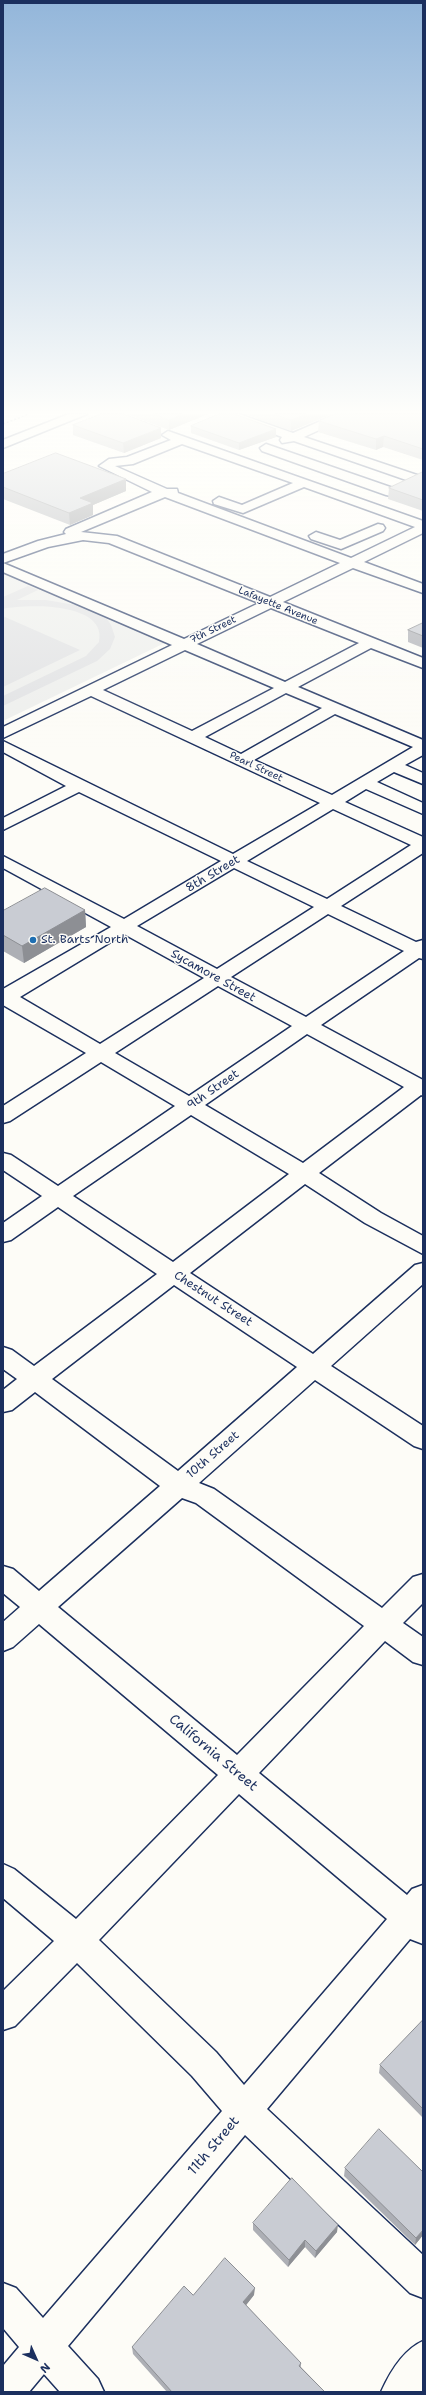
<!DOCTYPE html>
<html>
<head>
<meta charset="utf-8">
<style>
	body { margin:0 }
	#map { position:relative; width:426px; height:2395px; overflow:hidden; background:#fdfcf7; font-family:"Shantell Sans",sans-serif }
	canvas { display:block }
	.frame { position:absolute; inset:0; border:4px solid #1b2f5e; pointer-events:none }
	.north { position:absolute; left:16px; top:2339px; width:40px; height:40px; -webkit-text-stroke:3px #fdfcf7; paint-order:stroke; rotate:135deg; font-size:11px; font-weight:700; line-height:16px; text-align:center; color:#1b2f5e }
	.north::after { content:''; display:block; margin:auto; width:14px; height:18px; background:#1b2f5e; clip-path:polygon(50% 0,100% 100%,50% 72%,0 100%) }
</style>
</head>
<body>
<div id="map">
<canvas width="426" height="2395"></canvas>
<div class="frame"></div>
<div class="north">N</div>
</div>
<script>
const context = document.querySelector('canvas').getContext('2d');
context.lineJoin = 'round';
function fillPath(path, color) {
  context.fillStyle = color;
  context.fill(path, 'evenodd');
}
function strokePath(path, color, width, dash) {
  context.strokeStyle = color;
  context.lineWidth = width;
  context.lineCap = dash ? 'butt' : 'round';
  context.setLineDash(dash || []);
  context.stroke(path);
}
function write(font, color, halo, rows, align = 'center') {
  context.font = font + ' "Shantell Sans",sans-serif';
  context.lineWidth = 3;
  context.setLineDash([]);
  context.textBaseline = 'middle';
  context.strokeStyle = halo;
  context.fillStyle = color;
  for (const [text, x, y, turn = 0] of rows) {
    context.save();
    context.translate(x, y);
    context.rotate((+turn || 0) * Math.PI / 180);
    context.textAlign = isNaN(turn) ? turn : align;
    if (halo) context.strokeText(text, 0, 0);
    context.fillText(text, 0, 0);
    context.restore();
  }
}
fillPath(new Path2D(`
	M3 570 169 641 3 721Z`), '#edeeec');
fillPath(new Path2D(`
	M28 586 38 590 17 600H46L81 606 107 619 111 625 115 637 110 649 97 661 3 706V696L86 656 99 642C108 602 26 604 3 609V597Z
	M5 617 80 650 3 687V618Z`), '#e0e1e3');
const minor = new Path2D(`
	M69 414H87L3 448V440Z
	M221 414H239L293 433 337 414H354L304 437 420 476 422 479 420 482H412L294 441 282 443 280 440 282 437Z
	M168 431 423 521V533L364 562 423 584V593L353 568 283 602 423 658V668L371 648 298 687 423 740V755L405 765 423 773V784L394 772 377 782 423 803V814L366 789 345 802 423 837V853L341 906 416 942 423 940V959L419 958 321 1025 423 1080V1096L421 1095 319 1173 381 1213 423 1236V1254L365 1223 305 1184 190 1273 313 1354 415 1265 423 1263V1284L331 1366 423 1426V1449L414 1446 315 1380 199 1483 214 1489 382 1608 413 1577 423 1574V1603L403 1623 423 1637V1665L413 1662 385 1641 259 1773 407 1895 412 1889 423 1885V1944L410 1939 267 2109 423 2255V2298L410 2293 245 2135 68 2346 98 2379 104 2392H60L44 2374 29 2392H3V2366L19 2347 3 2328V2283L16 2288 43 2318 222 2111 192 2076 77 1963 15 2026 3 2030V1991L54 1941 3 1898V1864L14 1869 76 1919 218 1775 39 1624 13 1647 3 1651V1622L20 1607 3 1593V1566L13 1569 39 1591 160 1486 35 1392 12 1410 3 1412V1390L17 1379 3 1369V1347L12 1350 34 1366 157 1274 58 1207 11 1240 3 1242V1223L42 1196 3 1170V1153L11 1155 58 1186 175 1106 101 1062 10 1121 3 1123V1106L86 1053 3 1005V989L111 927 3 868V856L124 919 221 861 79 792 3 830V818L66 786 3 752V741L233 854 320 803 91 696 3 738V727L172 645 3 572V554L38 541 66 534 64 532 66 529 152 492 99 466 109 459 127 457 171 440 162 435ZM182 444 293 483 242 505 219 497 213 501 214 504 243 513 304 487 415 527 351 558 178 493 177 489H167L115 466 133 464ZM165 497 340 563 270 597 117 536 81 532ZM83 540 109 543 259 603 184 639 3 563 48 547ZM271 608 359 643 285 682 197 644ZM185 650 274 688 192 731 103 690ZM286 693 322 708 241 754 205 737ZM335 714 413 747 332 795 254 760ZM333 809 411 845 327 899 247 861ZM234 868 314 907 217 969 137 926ZM328 914 404 951 306 1017 231 977ZM124 934 204 978 100 1044 20 997ZM218 986 292 1026 189 1096 115 1053ZM307 1034 404 1087 303 1163 205 1105ZM191 1115 289 1174 173 1262 73 1196ZM174 1285 297 1367 178 1471 52 1379ZM182 1498 196 1503 364 1626 237 1755 58 1607ZM239 1794 387 1919 244 2085 216 2052 99 1940Z
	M266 444 396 489 397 492 391 496 386 495 262 451 260 448Z
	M378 524 383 525 385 528 383 531 341 549 311 539 309 536 316 532 340 540Z
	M423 2341V2392H381C390 2372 403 2350 423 2341Z`);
strokePath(minor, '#1b2f5e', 3);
strokePath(new Path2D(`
	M3 424 29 414`), '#1b2f5e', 1.5, [2, 2]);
fillPath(minor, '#fdfcf7');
fillPath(new Path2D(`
	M126 414H208L169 430Z
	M244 414H332L291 431Z
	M423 414V460L383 447 376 450 318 432 319 421Z
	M73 425 161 438 124 453 73 435Z
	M191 426 276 437 239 450 191 433Z
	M423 472V511L388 499 389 488Z
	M3 474 126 479V491L93 505V515L70 525 3 499Z
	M423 623V648L408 642V630Z
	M85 910 86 927 24 963 3 951V911Z
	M423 2020V2118L379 2073 380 2065Z
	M345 2168 423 2235 415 2245 344 2176Z
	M253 2223 337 2232 315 2258 305 2247 288 2267 253 2230Z
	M254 2295 246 2305 301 2363V2367L325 2392H167L133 2354 132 2347Z`), '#adafb5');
fillPath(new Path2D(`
	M183 414H208L169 430V420Z
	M306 414H332L291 431V420Z
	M161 428V438L124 453 123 443Z
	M276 429V437L239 450V443Z
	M384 436 383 447 376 450V439Z
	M126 479V491L93 505V515L70 525 69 513 80 498Z
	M85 910 86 927 24 963 22 946Z
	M338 2225 337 2232 315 2258 316 2251Z
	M423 2230V2235L415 2245 416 2238Z
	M305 2240V2247L288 2267 289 2260Z
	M255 2288 254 2295 243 2309V2302Z`), '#8d8f94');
const building = new Path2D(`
	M101 414H124L161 428 123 443 73 425Z
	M154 414H183L169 420Z
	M219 414H234L276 429 239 443 191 426Z
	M275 414H306L291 420Z
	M335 414H423V449L384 436 376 439 319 421Z
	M56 453 126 479 80 498 93 503 69 513 3 487V474Z
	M423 472V500L389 488Z
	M423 623V636L408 630Z
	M45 888 85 910 22 946 3 935V911Z
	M423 2020V2109L380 2065Z
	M379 2129 423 2172V2230L416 2238 345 2168Z
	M292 2178 338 2225 316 2251 305 2240 289 2260 253 2223Z
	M225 2258 255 2288 243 2302 301 2363 299 2366 325 2392H172L132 2347 184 2286 193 2295Z`);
fillPath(building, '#c9ccd3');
strokePath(building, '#8d8f94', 1);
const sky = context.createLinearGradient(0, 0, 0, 750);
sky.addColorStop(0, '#93b6da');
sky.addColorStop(0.55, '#fefefb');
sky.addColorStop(1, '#fefefb00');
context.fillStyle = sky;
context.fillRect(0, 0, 426, 750);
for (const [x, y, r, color] of [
	[33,940,4,"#1f6fb2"]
]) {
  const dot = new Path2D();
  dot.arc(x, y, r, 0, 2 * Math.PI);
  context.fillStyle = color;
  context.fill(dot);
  strokePath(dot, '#fdfcf7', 1.5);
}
write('10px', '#1b2f5e', '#fdfcf7', [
	["Lafayette Avenue",278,606,22],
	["7th Street",213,630,-26],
	["Pearl Street",256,767,25]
]);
write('12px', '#1b2f5e', '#fdfcf7', [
	["8th Street",213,874,-31],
	["Sycamore Street",213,976,29],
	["9th Street",213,1090,-35],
	["Chestnut Street",213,1299,33],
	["10th Street",213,1455,-41]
]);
write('12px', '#1b2f5e', '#fdfcf7', [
	["St. Barts North",41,940]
], 'left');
write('14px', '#1b2f5e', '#fdfcf7', [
	["California Street",213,1753,40],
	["11th Street",214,2146,-50]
]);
</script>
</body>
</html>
